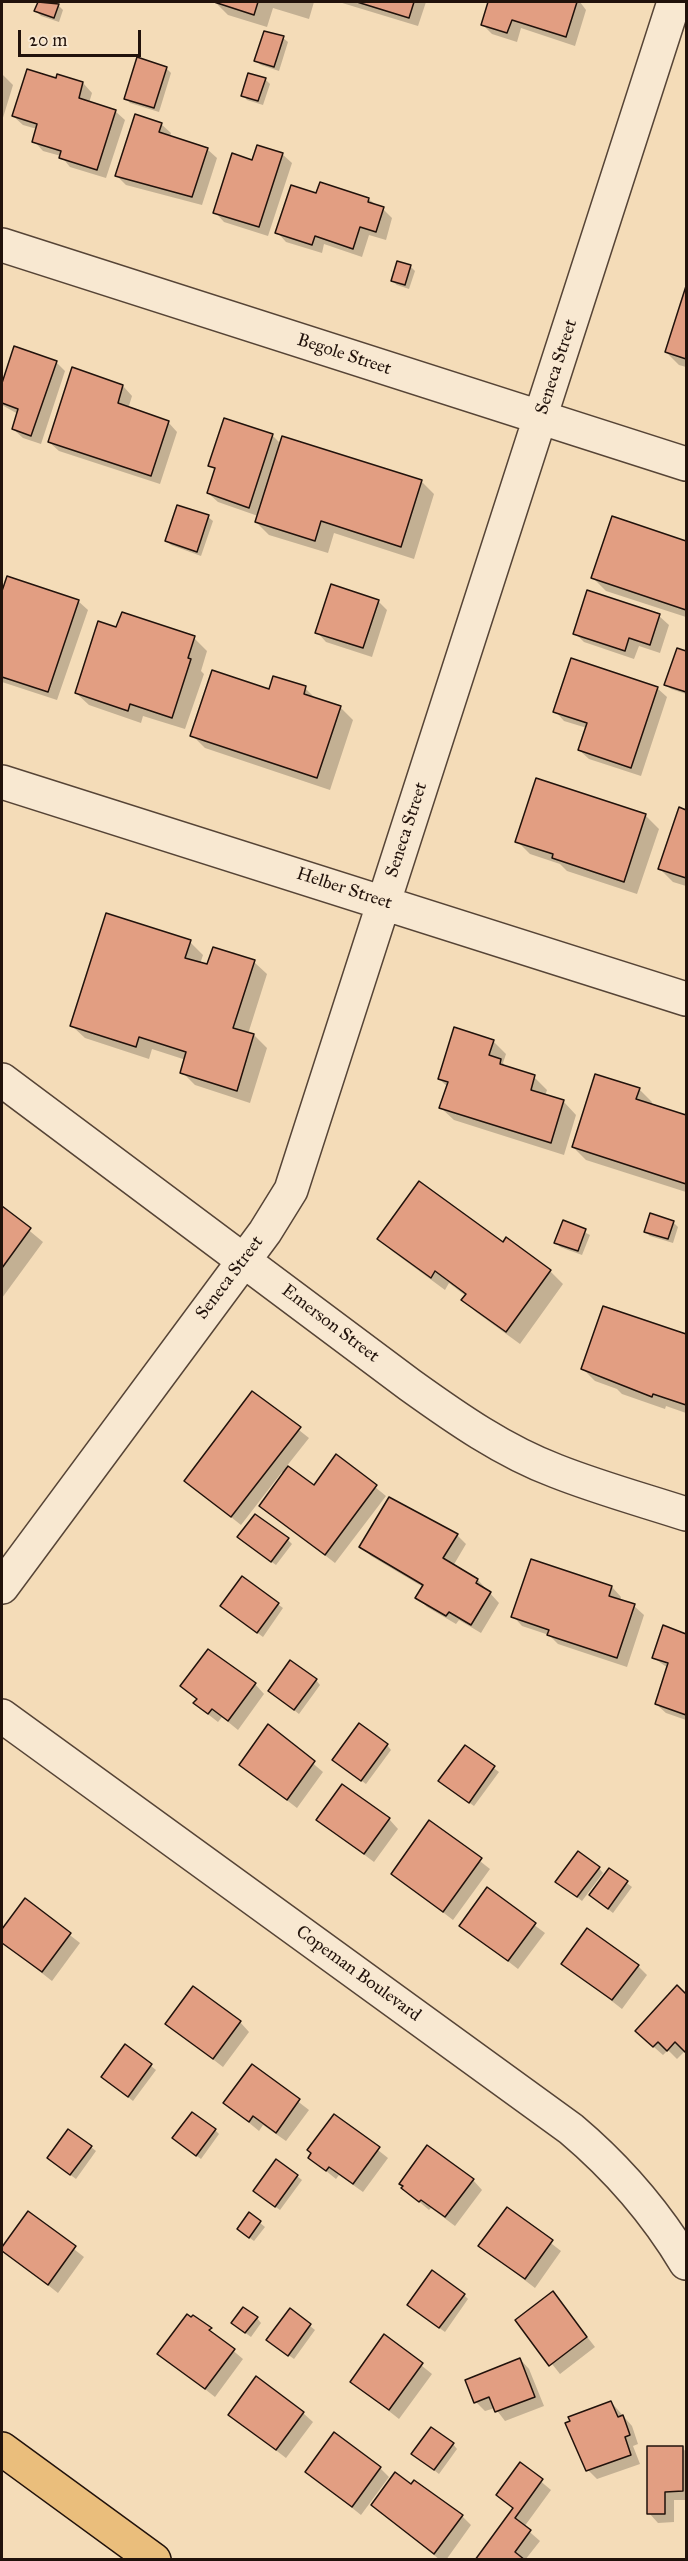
<!DOCTYPE html>
<html>
<head>
<meta charset="utf-8">
<style>
	body { margin:0 }
	#map { position:relative; width:688px; height:2561px; overflow:hidden; background:#f4dcb8; font-family:"IM FELL Great Primer",serif }
	canvas { display:block }
	.frame { position:absolute; inset:0; border:3px solid #21120b; pointer-events:none }
	.scale { position:absolute; left:18px; top:30px; width:123px; height:27px; box-sizing:border-box; border:3px solid #21120b; border-top:0; padding-left:8px; font-size:18px; line-height:21px; white-space:nowrap; color:#21120b; -webkit-text-stroke:4px #f8e8d1; paint-order:stroke }
</style>
</head>
<body>
<div id="map">
<canvas width="688" height="2561"></canvas>
<div class="frame"></div>
<div class="scale">20 m</div>
</div>
<script>
const context = document.querySelector('canvas').getContext('2d');
context.lineJoin = 'round';
function fillPath(path, color) {
  context.fillStyle = color;
  context.fill(path, 'evenodd');
}
function strokePath(path, color, width, dash) {
  context.strokeStyle = color;
  context.lineWidth = width;
  context.lineCap = dash ? 'butt' : 'round';
  context.setLineDash(dash || []);
  context.stroke(path);
}
function write(font, color, halo, rows, align = 'center') {
  context.font = font + ' "IM FELL Great Primer",serif';
  context.lineWidth = 5;
  context.setLineDash([]);
  context.textBaseline = 'middle';
  context.strokeStyle = halo;
  context.fillStyle = color;
  for (const [text, x, y, turn = 0] of rows) {
    context.save();
    context.translate(x, y);
    context.rotate((+turn || 0) * Math.PI / 180);
    context.textAlign = isNaN(turn) ? turn : align;
    if (halo) context.strokeText(text, 0, 0);
    context.fillText(text, 0, 0);
    context.restore();
  }
}
fillPath(new Path2D(`
	M39 2 58 5 63 10 59 22 41 16 36 11Z
	M215 2H314L309 19 273 8 267 27 228 15Z
	M339 2H426L418 26Z
	M490 2H566L568 5 569 2H580L586 10 575 46 521 28 517 42 492 34 483 25Z
	M283 38 288 42 279 71 261 65 256 61Z
	M138 59 167 69 171 73 159 112 130 103 126 98Z
	M2 74 13 85 2 121Z
	M265 79 270 84 263 105 247 100 243 95Z
	M57 80 83 83 92 93 89 103 115 111 125 120 106 178 70 167 61 156 43 151 34 141 37 129 23 125 13 116Z
	M161 124 171 133 170 137 207 149 217 158 202 205 126 185 116 175Z
	M282 154 292 163 268 236 224 222 215 212 253 162Z
	M317 195 368 199 383 209 392 218 386 240 369 235 362 257 324 244 322 253 286 242 277 232Z
	M410 266 415 271 409 289 397 285 392 281Z
	M686 291V367L679 365 666 352Z
	M14 348 56 362 65 371 41 444 23 438 13 429 18 414 2 405V388Z
	M73 369 123 386 132 396 128 409 168 422 177 432 160 484 59 451 49 442Z
	M272 435 281 444 421 481 434 494 414 559 334 533 328 553 269 535 256 522 258 516 218 502 208 493 216 471 210 465Z
	M208 517 213 521 201 556 171 545 167 541Z
	M613 518 686 543V617L606 591 593 578Z
	M8 578 78 601 88 610 57 700 2 682V596Z
	M378 601 387 610 372 657 326 642 317 632Z
	M659 616 669 625 660 653 639 646 634 659 584 642 575 633Z
	M117 629 194 638 207 651 201 671 204 674 185 729 143 716 141 723 89 705 76 693Z
	M678 650 686 653V694L671 689 666 684Z
	M305 688 317 700 340 707 353 720 330 790 205 748 192 735 270 691Z
	M657 688 667 697 641 776 589 759 579 750 587 728 564 721 555 711Z
	M537 780 646 816 659 829 637 894 567 871 560 864 530 854 517 841Z
	M680 809 686 811V886L673 882 660 869Z
	M190 942 203 955 200 964 208 966 254 962 267 974 248 1034 254 1035 267 1048 250 1103 195 1085 182 1072 186 1060 152 1049 149 1059 85 1038 72 1026Z
	M493 1041 506 1054 503 1063 508 1069 534 1077 547 1090 545 1096 564 1102 576 1115 564 1155 454 1120 441 1108 448 1087 439 1079Z
	M639 1089 652 1102 651 1105 686 1117V1192L586 1160 573 1147Z
	M2 1208 43 1242 2 1298Z
	M564 1222 590 1235 582 1255 560 1247 556 1242Z
	M673 1222 678 1227 673 1243 650 1236 645 1232Z
	M379 1239 503 1244 550 1271 563 1284 520 1344 476 1312 463 1299 466 1296 449 1283 445 1290 392 1251Z
	M604 1308 686 1336V1413L666 1406 665 1409 622 1394 617 1389 595 1381 583 1369Z
	M252 1393 309 1438 286 1467 314 1487 337 1456 386 1496 335 1563 261 1506 284 1474 282 1472 241 1525 186 1481Z
	M457 1535 466 1544 453 1566 478 1580 499 1603 481 1633 459 1620 456 1624 427 1607 417 1597 423 1587 371 1556 361 1546Z
	M288 1540 292 1544 276 1565 244 1542Z
	M242 1578 283 1608 263 1637 226 1610Z
	M612 1587 621 1597 620 1601 634 1606 644 1615 627 1667 558 1644 549 1635 522 1626 513 1616Z
	M664 1627 686 1635V1720L666 1713 656 1704 668 1668 654 1658Z
	M316 1680 320 1685 299 1714 269 1691Z
	M255 1684 264 1694 238 1730 222 1717 218 1722 205 1712 195 1703 198 1700 182 1686Z
	M269 1726 323 1772 297 1808 241 1765Z
	M387 1745 391 1750 366 1784 339 1764Z
	M465 1747 499 1772 474 1806 445 1785Z
	M389 1819 398 1829 374 1862 318 1820Z
	M430 1822 490 1869 453 1920 393 1874Z
	M599 1868 603 1873 582 1901 557 1882Z
	M609 1870 632 1887 613 1913 595 1899Z
	M487 1890 545 1933 518 1969 461 1925Z
	M25 1900 80 1943 52 1981 2 1942V1932Z
	M563 1963 638 1966 647 1975 622 2009Z
	M677 1987 686 1996V2052L685 2051 677 2059 668 2050 663 2055 647 2041Z
	M240 2022 249 2032 223 2067 167 2024Z
	M126 2046 156 2070 133 2101 103 2077Z
	M252 2066 309 2110 286 2141 263 2125 259 2131 225 2103Z
	M335 2116 388 2158 363 2192 339 2175 336 2179 310 2158Z
	M215 2130 219 2134 201 2159 178 2142Z
	M91 2147 96 2151 76 2179 53 2162Z
	M297 2176 302 2180 280 2210 259 2195Z
	M473 2180 482 2190 455 2226 431 2208 429 2210 403 2188Z
	M507 2209 561 2251 535 2288 480 2246Z
	M28 2213 84 2257 58 2293 2 2249Z
	M249 2214 265 2227 254 2241 243 2233Z
	M553 2293 595 2347 560 2374 517 2320Z
	M464 2295 468 2299 445 2332 413 2309Z
	M290 2310 315 2330 294 2359 273 2344Z
	M193 2317 243 2359 215 2397 159 2353Z
	M257 2318 261 2323 251 2337 237 2327Z
	M385 2336 432 2374 399 2419 352 2382Z
	M520 2359 529 2369 544 2406 505 2421 495 2408 485 2411 476 2402Z
	M611 2402 632 2426 638 2444 633 2446 640 2464 597 2479 588 2470Z
	M303 2413 313 2422 286 2458 230 2415Z
	M453 2444 457 2449 439 2474 413 2454Z
	M682 2447 686 2452V2500H674V2522L658 2523 649 2513Z
	M520 2464 551 2490 524 2527 540 2541 525 2560H477L514 2509 498 2494Z
	M380 2468 389 2477 361 2515 307 2472Z
	M373 2505 462 2516 471 2525 446 2560H440Z`), '#0003');
const building = new Path2D(`
	M38 2 59 4 54 18 34 11Z
	M214 2H258L254 15Z
	M357 2H414L409 18Z
	M488 2H577L566 37 512 20 507 33 481 25Z
	M264 31 284 36 274 67 254 61Z
	M137 57 167 67 154 108 124 99Z
	M27 69 56 78 57 74 83 82 79 98 116 110 97 170 59 158 61 151 32 142 37 124 12 116Z
	M248 73 266 78 258 101 241 96Z
	M135 114 162 123 159 132 208 148 192 197 115 176Z
	M257 145 283 153 259 227 213 213 232 153 252 160Z
	M320 182 369 198 368 202 384 207 376 232 360 227 353 249 315 236 312 245 275 233 291 185 316 193Z
	M397 261 411 265 405 285 391 281Z
	M686 286V359L665 352Z
	M14 346 57 361 31 436 12 429 18 409 2 403V383Z
	M72 367 123 385 118 403 169 421 151 476 48 442Z
	M224 418 273 434 249 508 207 493 215 468 208 466Z
	M282 436 422 480 401 547 321 521 315 541 255 522Z
	M177 505 209 515 197 552 165 541Z
	M612 516 686 541V610L591 578Z
	M7 576 79 600 48 692 2 677V591Z
	M331 584 379 600 363 648 315 633Z
	M587 590 660 614 650 645 629 638 625 651 573 634Z
	M122 612 195 636 188 658 191 659 172 718 130 704 128 711 75 693 98 621 116 627Z
	M677 648 686 651V692L664 685Z
	M571 658 658 687 631 768 578 750 587 723 553 712Z
	M212 670 269 689 273 676 306 686 304 694 341 706 317 778 190 736Z
	M536 778 646 814 624 882 552 858 553 854 515 842Z
	M679 807 686 810V878L658 869Z
	M106 913 191 940 185 958 207 964 213 947 255 960 233 1028 254 1034 237 1091 180 1073 186 1052 139 1037 136 1047 70 1026Z
	M454 1027 494 1040 489 1055 501 1059 500 1064 535 1075 531 1090 564 1100 551 1143 439 1108 448 1082 438 1079Z
	M595 1074 640 1088 636 1099 686 1115V1184L572 1147Z
	M419 1181 503 1242 506 1237 551 1270 506 1332 461 1300 466 1294 435 1271 431 1278 377 1239Z
	M2 1206 31 1228 2 1268Z
	M650 1213 674 1221 668 1239 644 1232Z
	M563 1220 586 1229 578 1251 554 1243Z
	M603 1306 686 1334V1405L653 1394 652 1397 581 1369Z
	M252 1391 301 1427 231 1517 184 1481Z
	M336 1454 377 1485 325 1555 259 1506 288 1466 314 1485Z
	M389 1497 458 1534 443 1558 478 1579 476 1583 491 1592 471 1625 449 1612 446 1616 415 1598 423 1585 359 1547Z
	M255 1514 289 1538 271 1562 237 1537Z
	M531 1559 612 1586 609 1596 635 1604 617 1658 547 1635 549 1630 511 1617Z
	M242 1576 279 1603 257 1633 220 1606Z
	M663 1625 686 1634V1715L655 1704 668 1663 652 1658Z
	M208 1649 256 1683 228 1721 212 1709 208 1714 193 1703 197 1699 180 1686Z
	M290 1660 317 1679 294 1710 268 1691Z
	M359 1723 388 1744 361 1781 332 1760Z
	M268 1724 315 1761 287 1800 239 1765Z
	M465 1745 495 1766 469 1803 438 1781Z
	M342 1784 390 1818 364 1854 316 1820Z
	M429 1820 482 1858 443 1912 391 1874Z
	M578 1851 600 1867 577 1897 555 1882Z
	M609 1868 628 1881 608 1909 589 1895Z
	M487 1887 536 1923 508 1961 459 1926Z
	M25 1898 71 1933 42 1972 2 1943V1929Z
	M587 1928 639 1965 612 2000 561 1964Z
	M677 1985 686 1994V2053L675 2042 667 2051 658 2042 653 2047 635 2031Z
	M193 1986 241 2021 213 2059 165 2024Z
	M125 2044 152 2064 128 2097 101 2077Z
	M252 2064 300 2099 276 2133 253 2116 249 2122 223 2103Z
	M192 2112 216 2129 196 2156 172 2138Z
	M334 2114 380 2147 353 2184 329 2167 326 2171 308 2158 311 2153 307 2150Z
	M68 2129 92 2146 70 2175 47 2158Z
	M427 2145 474 2179 445 2217 421 2200 419 2202 401 2188 403 2186 399 2184Z
	M276 2159 298 2175 275 2207 253 2191Z
	M507 2207 553 2240 525 2279 478 2246Z
	M28 2211 76 2246 48 2285 2 2251V2247Z
	M249 2212 261 2221 249 2238 237 2229Z
	M432 2270 465 2294 439 2328 407 2305Z
	M553 2291 587 2337 549 2366 515 2320Z
	M243 2307 258 2317 245 2333 231 2323Z
	M290 2308 311 2324 288 2356 266 2340Z
	M187 2314 191 2317 193 2315 212 2328 209 2330 235 2349 205 2389 157 2354Z
	M384 2334 423 2363 389 2410 350 2382Z
	M520 2358 535 2397 495 2412 489 2397 474 2403 465 2380Z
	M256 2376 304 2412 276 2450 228 2415Z
	M611 2401 618 2417 623 2415 630 2435 625 2437 631 2455 586 2471 565 2423 570 2421 568 2417Z
	M431 2427 454 2443 434 2470 411 2454Z
	M334 2432 381 2467 352 2507 305 2472Z
	M647 2446H683V2491L665 2492V2514H647Z
	M520 2462 543 2479 515 2518 531 2530 515 2552 525 2560H475L513 2508 496 2495Z
	M395 2472 411 2484 414 2480 463 2515 434 2554 371 2505Z`);
fillPath(building, '#e29e82');
strokePath(building, '#21120b', 1.5);
const minor = new Path2D(`
	M2 245 686 464
	M2 782 686 999
	M2 1080 410 1385C456 1418 503 1451 556 1471 599 1488 643 1500 686 1514
	M2 1587 265 1232 291 1190 674 2
	M2 1716 571 2129C616 2167 656 2213 686 2263`);
const major = new Path2D(`
	M2 2449 154 2560`);
strokePath(minor, '#564436', 36);
strokePath(major, '#21120b', 36);
strokePath(minor, '#f8e8d1', 33);
strokePath(major, '#eabe7c', 33);
write('18px', '#21120b', '#f8e8d1', [
	["Begole Street",344,355,18],
	["Seneca Street",557,367,-72],
	["Seneca Street",407,830,-72],
	["Helber Street",344,889,18],
	["Seneca Street",230,1278,-53],
	["Emerson Street",330,1324,37],
	["Copeman Boulevard",358,1974,36]
]);
</script>
</body>
</html>
